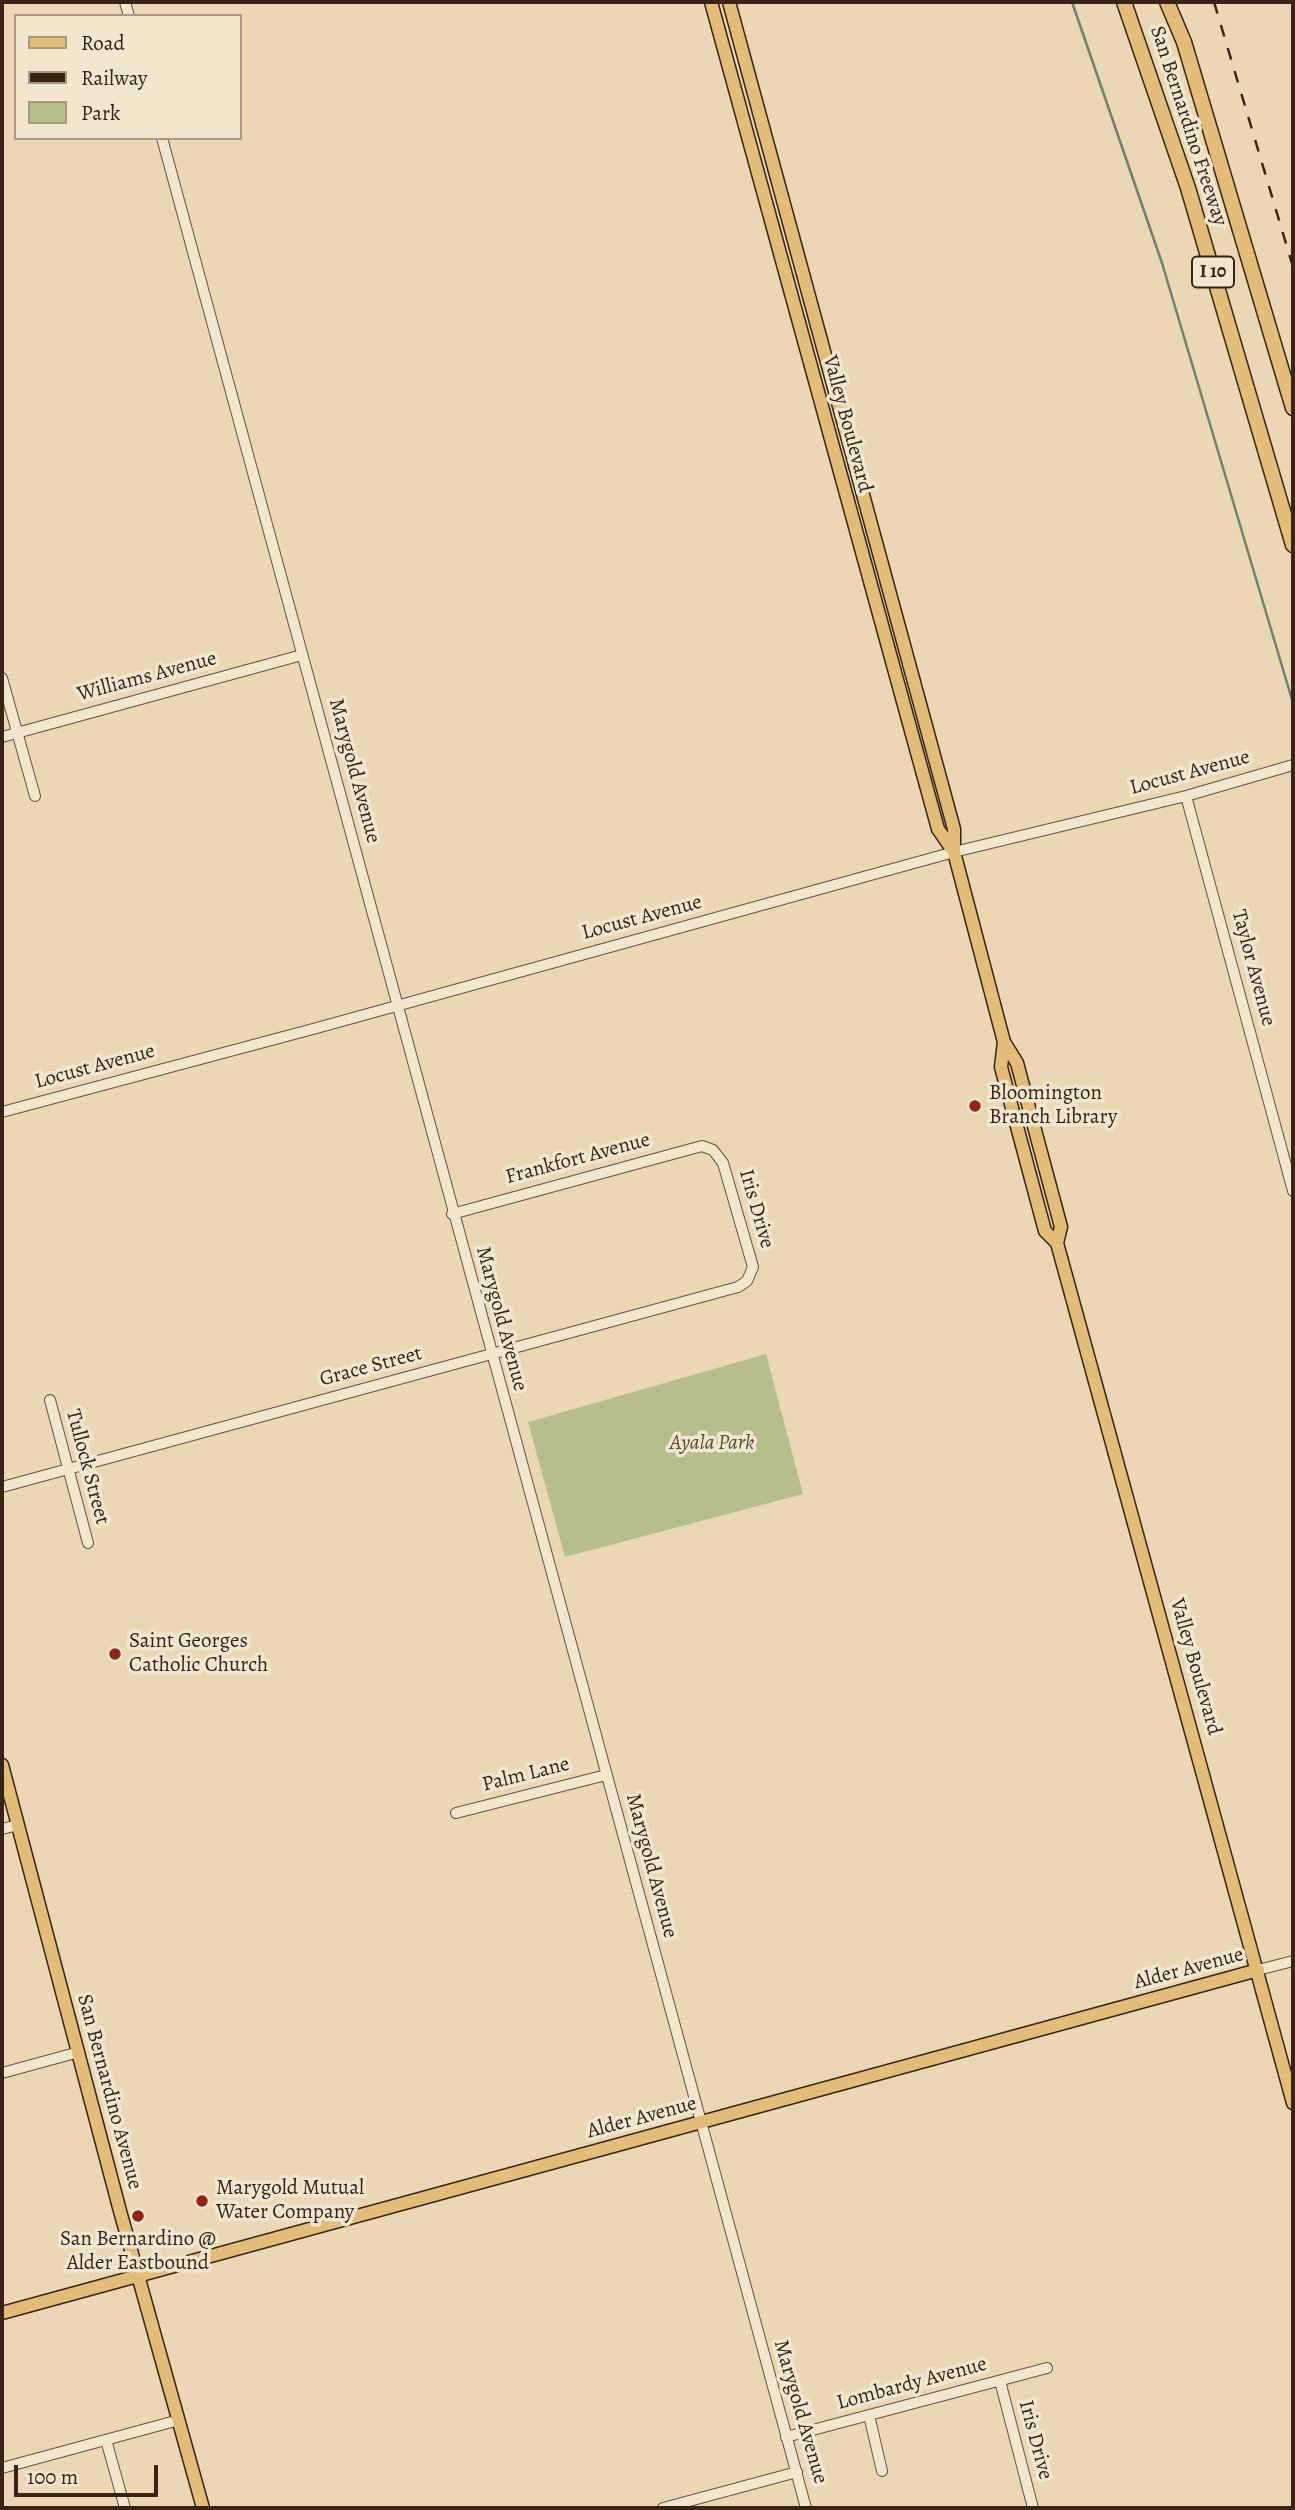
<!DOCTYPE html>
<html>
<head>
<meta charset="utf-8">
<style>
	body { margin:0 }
	#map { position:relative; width:1295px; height:2510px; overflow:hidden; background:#e9d8b3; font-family:Alegreya,serif }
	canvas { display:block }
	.frame { position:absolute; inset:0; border:4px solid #372415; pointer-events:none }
	.legend { position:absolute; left:14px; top:14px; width:228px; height:126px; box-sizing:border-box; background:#f1e6ce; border:2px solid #a79884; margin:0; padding:9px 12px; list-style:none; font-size:21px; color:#372415 }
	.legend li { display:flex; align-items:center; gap:14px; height:35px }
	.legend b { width:35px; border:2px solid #a79884 }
	.scale { position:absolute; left:14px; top:2465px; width:144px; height:32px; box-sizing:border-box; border:4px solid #372415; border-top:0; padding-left:9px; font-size:21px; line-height:24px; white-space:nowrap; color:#372415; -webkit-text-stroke:5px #f1e6ce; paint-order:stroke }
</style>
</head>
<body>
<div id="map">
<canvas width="1295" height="2510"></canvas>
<div class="frame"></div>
<ul class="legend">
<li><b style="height:9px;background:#e4bc7a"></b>Road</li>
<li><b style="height:9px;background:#372415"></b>Railway</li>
<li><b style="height:19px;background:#b6bf8c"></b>Park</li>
</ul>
<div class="scale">100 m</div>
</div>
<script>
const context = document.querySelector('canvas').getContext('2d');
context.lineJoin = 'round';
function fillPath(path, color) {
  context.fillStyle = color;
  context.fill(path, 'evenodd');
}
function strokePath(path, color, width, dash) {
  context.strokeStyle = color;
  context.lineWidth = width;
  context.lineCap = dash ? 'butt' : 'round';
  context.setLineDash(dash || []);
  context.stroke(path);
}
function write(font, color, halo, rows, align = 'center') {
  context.font = font + ' Alegreya,serif';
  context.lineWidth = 7;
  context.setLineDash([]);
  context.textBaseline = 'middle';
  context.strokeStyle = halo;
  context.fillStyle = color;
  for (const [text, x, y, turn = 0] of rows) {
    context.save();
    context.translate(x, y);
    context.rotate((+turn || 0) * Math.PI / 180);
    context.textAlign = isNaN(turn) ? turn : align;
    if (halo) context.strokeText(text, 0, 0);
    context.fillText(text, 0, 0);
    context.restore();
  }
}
fillPath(new Path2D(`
	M766 1354 803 1494 565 1557 528 1422Z`), '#b6bf8c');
strokePath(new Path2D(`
	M1072 2 1162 263 1293 703`), '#717e70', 2.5);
const minor = new Path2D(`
	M125 2 129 16
	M162 138 806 2508
	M2 678 35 796
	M2 737 302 655
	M1186 796 1293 1191
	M2 1112 313 1029 954 852 1186 796 1293 765
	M50 1400 88 1543
	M2 1487 738 1287 747 1281 753 1267 723 1163 713 1150 702 1146 452 1214
	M456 1813 606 1775
	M2 1829 18 1825
	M1258 1970 1293 1961
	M2 2073 79 2052
	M1000 2381 1033 2508
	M869 2415 882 2471
	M786 2437 1047 2368
	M106 2440 125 2508
	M2 2468 179 2420
	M663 2508 797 2472`);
const major = new Path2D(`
	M711 2 938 829 954 852
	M729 2 954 829V852L1004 1042 1017 1063 1061 1227 1057 1243 1293 2103
	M1004 1042 1001 1067 1045 1231 1057 1243
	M2 1765 120 2211 203 2508
	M2 2313 1258 1970`);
const highway = new Path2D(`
	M1124 2 1188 188 1293 545
	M1167 2 1184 42 1293 408`);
strokePath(minor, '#64513c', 12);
strokePath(major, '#372415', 15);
strokePath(highway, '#372415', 17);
strokePath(minor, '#f1e6ce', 10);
strokePath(major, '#e4bc7a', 12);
strokePath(highway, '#e4bc7a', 14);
strokePath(new Path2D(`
	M1214 2 1293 267`), '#372415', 2.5, [12, 12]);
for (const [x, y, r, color] of [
	[975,1106,7,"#8f2418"],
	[115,1654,7,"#8f2418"],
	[202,2201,7,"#8f2418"],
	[138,2216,7,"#8f2418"]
]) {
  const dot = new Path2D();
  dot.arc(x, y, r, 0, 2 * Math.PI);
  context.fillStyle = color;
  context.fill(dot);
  strokePath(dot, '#f1e6ce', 2.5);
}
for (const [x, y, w] of [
	[1213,272,42]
]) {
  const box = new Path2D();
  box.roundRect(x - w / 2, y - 15.5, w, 31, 5);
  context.fillStyle = '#f1e6ce';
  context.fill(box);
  strokePath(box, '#372415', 2);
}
write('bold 19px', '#372415', null, [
	["I 10",1213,272]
]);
write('21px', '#372415', '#f1e6ce', [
	["San Bernardino Freeway",1188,126,72],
	["Valley Boulevard",847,424,75],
	["Williams Avenue",147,677,-15],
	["Marygold Avenue",354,771,75],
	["Locust Avenue",1190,773,-15],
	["Locust Avenue",642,918,-15],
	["Taylor Avenue",1253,968,75],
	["Locust Avenue",95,1067,-15],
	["Frankfort Avenue",578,1159,-15],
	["Iris Drive",756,1209,74],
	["Marygold Avenue",501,1319,75],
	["Grace Street",371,1367,-15],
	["Tullock Street",87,1467,75],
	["Valley Boulevard",1195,1667,74],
	["Palm Lane",526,1775,-14],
	["Marygold Avenue",651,1866,75],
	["Alder Avenue",1189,1969,-15],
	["San Bernardino Avenue",109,2092,75],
	["Alder Avenue",642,2118,-15],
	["Lombardy Avenue",912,2384,-15],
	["Marygold Avenue",800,2412,74],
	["Iris Drive",1035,2440,75]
]);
write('21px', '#372415', '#f1e6ce', [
	["Bloomington",989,1094],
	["Branch Library",989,1118],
	["Saint Georges",129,1642],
	["Catholic Church",129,1666],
	["Marygold Mutual",216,2189],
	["Water Company",216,2213],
	["San Bernardino @",138,2240,"center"],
	["Alder Eastbound",138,2264,"center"]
], 'left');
write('italic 21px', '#574b33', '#f1e6ce', [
	["Ayala Park",712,1444]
]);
</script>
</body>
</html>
